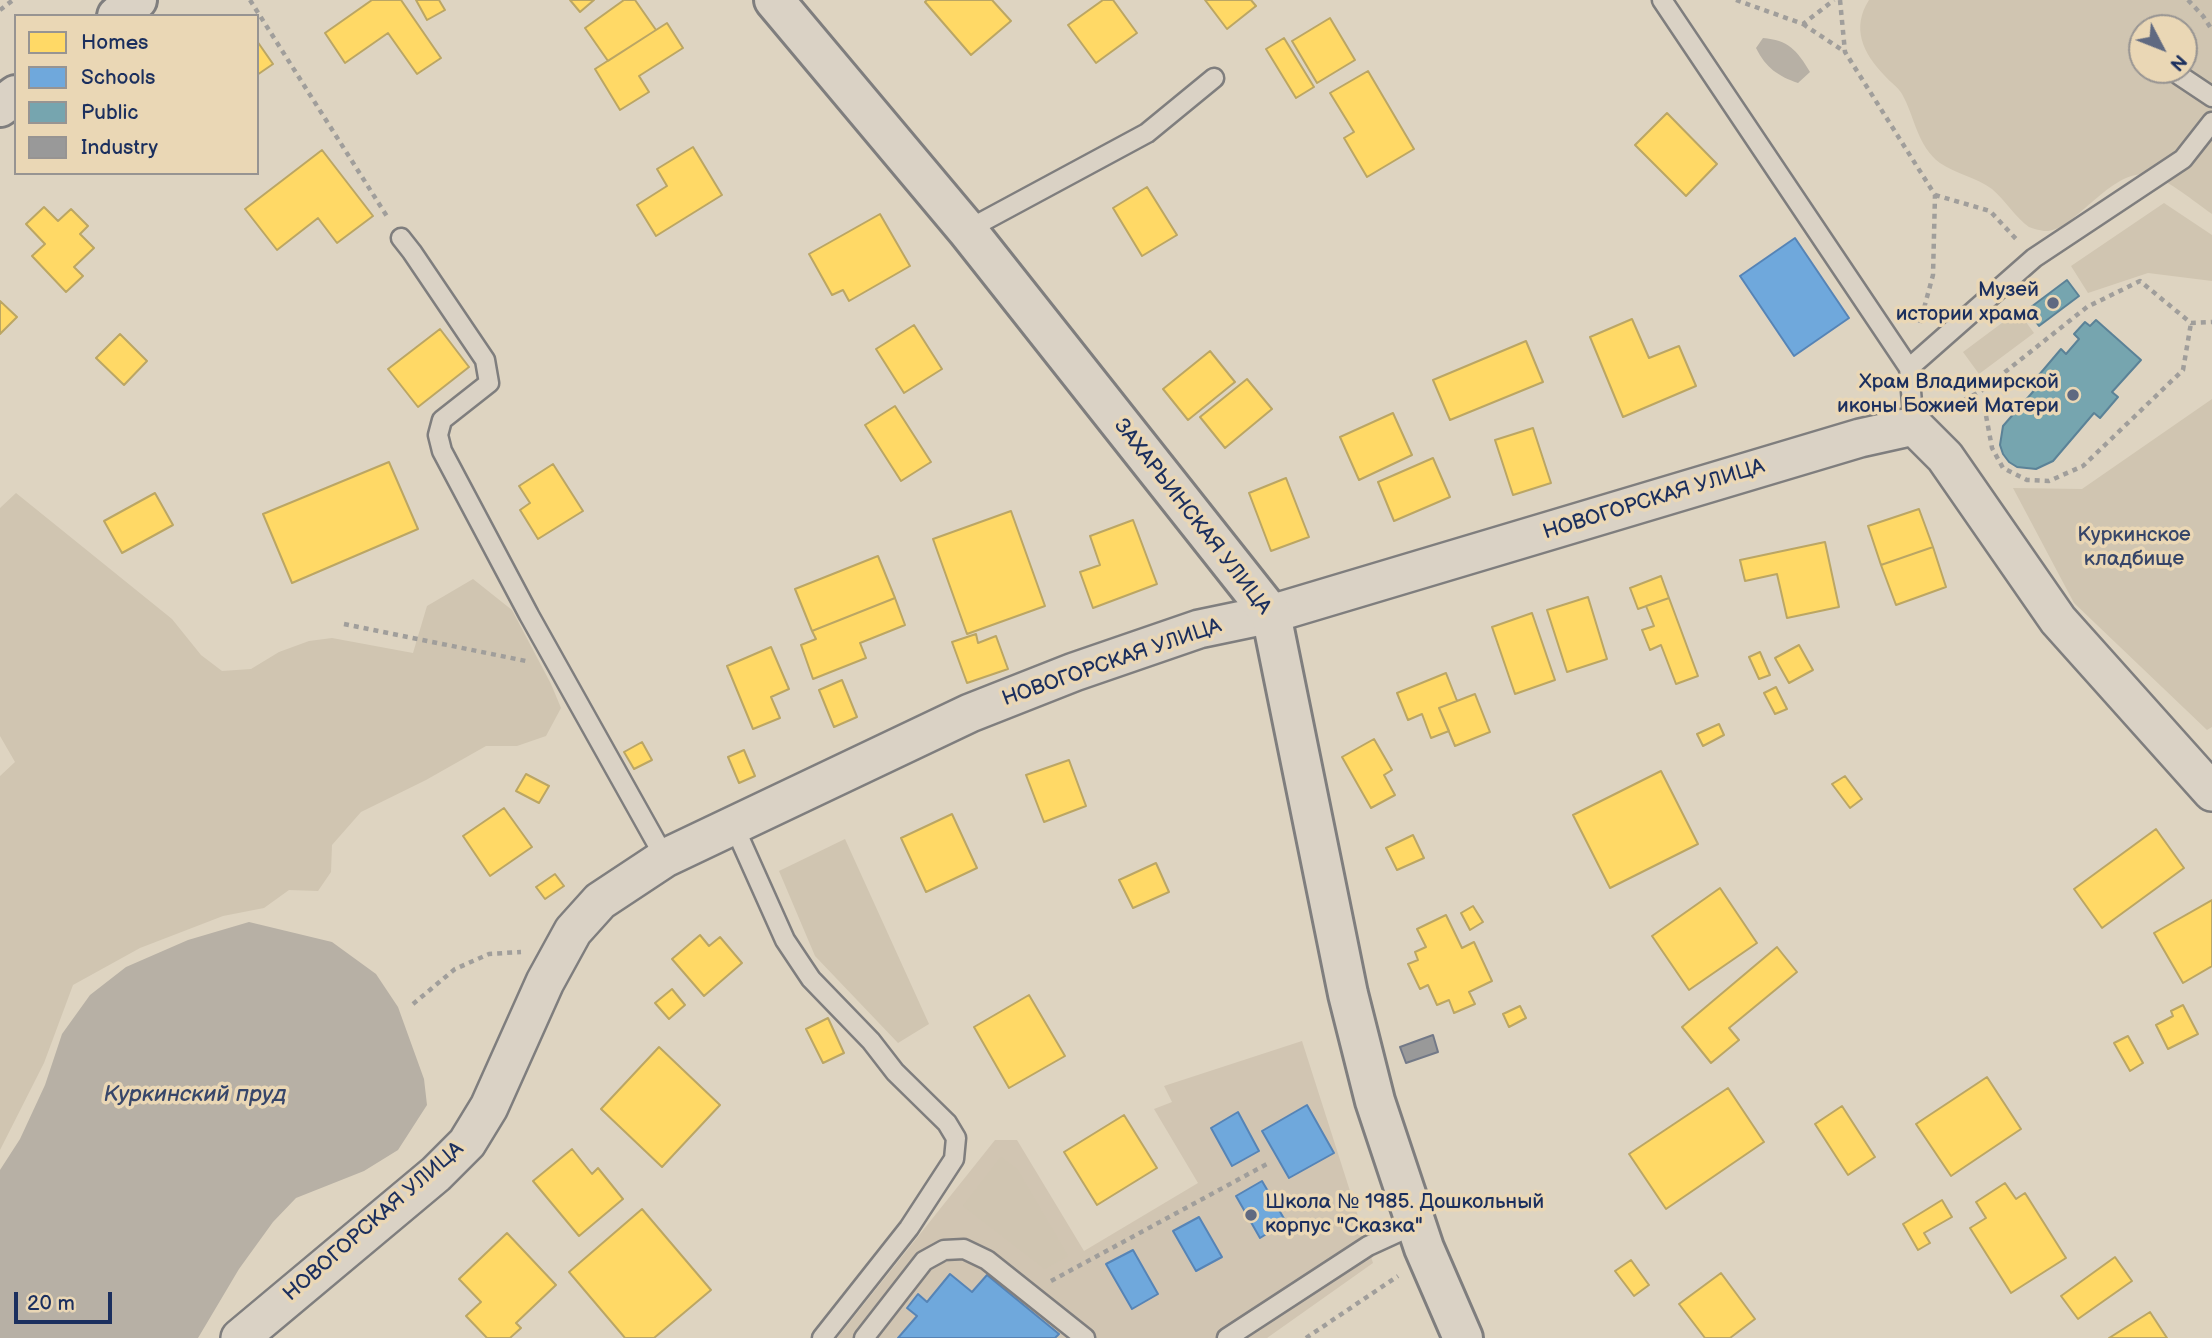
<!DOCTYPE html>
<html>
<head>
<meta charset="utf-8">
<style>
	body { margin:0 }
	#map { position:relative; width:2212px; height:1338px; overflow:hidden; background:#ded4c1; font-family:"Balsamiq Sans",sans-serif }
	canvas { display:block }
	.legend { position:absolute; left:14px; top:14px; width:245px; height:161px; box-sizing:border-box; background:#ead7b5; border:2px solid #979492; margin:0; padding:9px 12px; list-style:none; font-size:21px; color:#1b2f5e }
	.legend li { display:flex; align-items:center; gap:14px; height:35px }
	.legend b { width:35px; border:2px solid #979492 }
	.north { position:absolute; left:2128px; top:14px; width:70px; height:70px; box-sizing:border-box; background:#ead7b5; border:2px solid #979492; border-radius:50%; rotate:132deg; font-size:19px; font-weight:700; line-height:28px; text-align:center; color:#1b2f5e }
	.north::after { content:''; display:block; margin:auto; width:24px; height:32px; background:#5f6981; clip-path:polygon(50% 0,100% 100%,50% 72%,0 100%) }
	.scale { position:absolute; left:14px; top:1292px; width:98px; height:32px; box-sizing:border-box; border:4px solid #1b2f5e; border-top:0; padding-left:9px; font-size:21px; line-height:24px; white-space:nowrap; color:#1b2f5e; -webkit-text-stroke:5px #ead7b5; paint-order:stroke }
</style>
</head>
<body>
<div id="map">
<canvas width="2212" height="1338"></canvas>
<ul class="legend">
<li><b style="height:19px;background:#ffd966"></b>Homes</li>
<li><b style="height:19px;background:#6fa8dc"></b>Schools</li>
<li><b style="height:19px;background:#76a5af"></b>Public</li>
<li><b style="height:19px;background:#999"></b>Industry</li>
</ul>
<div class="north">N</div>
<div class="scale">20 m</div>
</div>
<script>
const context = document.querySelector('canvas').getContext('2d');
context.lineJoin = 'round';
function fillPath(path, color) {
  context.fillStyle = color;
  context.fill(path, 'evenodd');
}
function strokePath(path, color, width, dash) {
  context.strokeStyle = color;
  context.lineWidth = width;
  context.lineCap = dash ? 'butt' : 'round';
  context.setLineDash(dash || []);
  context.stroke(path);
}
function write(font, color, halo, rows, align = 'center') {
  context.font = font + ' "Balsamiq Sans",sans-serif';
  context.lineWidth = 7;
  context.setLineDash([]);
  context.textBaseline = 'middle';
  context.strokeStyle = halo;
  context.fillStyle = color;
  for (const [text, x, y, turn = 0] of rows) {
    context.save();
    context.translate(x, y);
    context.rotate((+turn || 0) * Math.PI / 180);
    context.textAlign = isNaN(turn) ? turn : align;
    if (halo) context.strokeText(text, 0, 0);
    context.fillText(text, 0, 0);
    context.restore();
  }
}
fillPath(new Path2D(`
	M1302 1041 1373 1263 1267 1338H837L995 1140H1017L1084 1251 1198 1183 1154 1109 1172 1102 1164 1086Z`), '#d1c5b2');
fillPath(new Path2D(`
	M1869 0H2212V214C2193 201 2171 181 2149 175 2112 166 2073 234 2044 231 2040 230 2033 229 2029 227 2016 218 2005 200 1992 189 1976 177 1956 174 1940 163 1917 146 1915 117 1902 94 1898 87 1890 82 1884 75 1863 53 1851 28 1869 0ZM2142 28H2184V70H2142Z
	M2164 203 2212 235V281L2148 273 2088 293 2071 266Z
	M2018 311 2034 333 1979 374 1963 352Z
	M2212 399V727L2207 730 2074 603 2013 488 2082 489Z
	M16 493 172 619 201 655 222 671 251 669 279 652 309 641 332 638 413 653 427 606 473 579 512 610 551 684 561 708 546 736 517 746H486L426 780 361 812 332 845 331 872 318 891 289 890 264 908 223 916 140 948 73 985 44 1063 0 1150V776L15 762 0 736V508Z
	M845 839 929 1024 898 1043 815 956 779 871Z
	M1001 1157 1017 1169 1068 1256 1045 1269 963 1206Z`), '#d0c5b1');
fillPath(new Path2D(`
	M1763 38C1788 40 1797 50 1810 72L1798 83C1778 76 1766 68 1756 48Z
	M249 922 332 942 376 974 398 1007 424 1079 427 1105 398 1150 364 1171 296 1198 273 1222 239 1269 198 1338H0V1170L20 1139 45 1085 62 1034 90 995 126 967 188 940Z`), '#b7b0a5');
const homes = new Path2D(`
	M372 0H401L441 58 417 74 388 33 345 63 325 33Z
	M416 0H439L445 10 427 20Z
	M570 0H594L580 12Z
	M624 0H635L656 30 608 61 585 28Z
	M927 0H992L1011 21 971 55 925 2Z
	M1103 0H1113L1137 33 1096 63 1068 25Z
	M1205 0H1251L1256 6 1227 29Z
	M1330 18 1355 60 1317 83 1292 41Z
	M667 23 683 48 639 76 649 92 620 110 595 69Z
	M1284 38 1314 87 1296 98 1266 49Z
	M257 41 273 64 257 75Z
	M1368 71 1414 149 1367 177 1344 138 1354 132 1330 93Z
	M1667 113 1717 164 1686 196 1635 145Z
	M693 147 722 195 656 236 637 205 667 186 657 169Z
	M322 150 373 216 337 243 318 218 277 250 245 209Z
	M1147 187 1177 235 1142 256 1113 208Z
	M44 207 58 221 71 209 88 226 80 234 94 248 74 267 83 276 66 292 32 256 45 244 26 224Z
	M880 214 910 266 849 301 843 290 832 295 809 254Z
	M0 301 17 317 0 334Z
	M1632 319 1649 358 1679 346 1696 386 1623 417 1590 337Z
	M914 325 942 369 904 393 876 349Z
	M440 329 469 367 418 407 388 369Z
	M120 334 147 361 124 385 96 358Z
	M1526 341 1543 382 1450 420 1433 380Z
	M1210 351 1235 382 1188 420 1163 389Z
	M1247 379 1272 409 1225 448 1200 417Z
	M895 406 931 462 901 481 865 425Z
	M1393 413 1412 455 1359 480 1340 437Z
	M1533 428 1551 483 1513 495 1495 440Z
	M1433 458 1450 497 1394 521 1378 482Z
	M389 462 418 529 292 583 263 514Z
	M553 464 583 511 538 539 520 510 530 503 519 486Z
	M1286 478 1309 537 1271 551 1249 493Z
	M155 493 173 525 122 553 104 521Z
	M1919 509 1933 547 1881 565 1868 526Z
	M1011 511 1045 606 967 634 933 539Z
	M1133 520 1157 584 1093 608 1080 572 1100 565 1090 536Z
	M1825 542 1839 607 1787 618 1777 574 1745 581 1740 560Z
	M1933 547 1946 587 1896 605 1881 565Z
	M878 556 895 598 812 631 795 589Z
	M1661 576 1669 598 1638 609 1630 588Z
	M1588 597 1607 659 1567 672 1547 610Z
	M895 598 905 625 860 643 866 658 813 679 801 645 816 639 812 631Z
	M1669 598 1698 676 1676 684 1661 645 1650 650 1642 630 1654 626 1646 606Z
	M1532 613 1555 680 1515 694 1492 627Z
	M976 634 978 643 996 636 1008 669 967 683 952 642Z
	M1799 645 1813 670 1789 683 1775 658Z
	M771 647 789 689 771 697 780 718 753 729 727 666Z
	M1760 652 1770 675 1759 679 1749 657Z
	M1446 673 1457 701 1439 708 1449 731 1431 738 1422 714 1408 720 1397 693Z
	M842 680 857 717 834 727 819 690Z
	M1776 687 1787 709 1775 714 1764 693Z
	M1475 694 1490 732 1455 746 1439 708Z
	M1719 724 1724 735 1703 746 1697 734Z
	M1374 739 1392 770 1384 775 1395 795 1371 808 1342 757Z
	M642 742 652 760 634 769 624 752Z
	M744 750 755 776 739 783 728 757Z
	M1069 760 1086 806 1044 822 1026 775Z
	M1661 771 1698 844 1610 888 1573 815Z
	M526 774 549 786 539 803 516 791Z
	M1845 776 1862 799 1850 808 1832 784Z
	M504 808 532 847 490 876 463 836Z
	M952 814 977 868 926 892 901 838Z
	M2156 829 2184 868 2102 928 2074 889Z
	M1413 835 1424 858 1397 870 1386 848Z
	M1156 863 1169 892 1133 908 1119 880Z
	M555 874 564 886 545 899 536 887Z
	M1720 888 1757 943 1689 990 1652 936Z
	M2212 900V966L2183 983 2154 933Z
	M1473 906 1483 922 1470 930 1461 913Z
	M1446 915 1462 948 1474 942 1492 981 1469 992 1475 1004 1454 1013 1449 1000 1437 1005 1428 985 1420 989 1408 964 1418 960 1415 952 1426 947 1417 929Z
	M700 935 709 946 720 937 742 963 704 996 672 959Z
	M1777 947 1797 972 1729 1028 1739 1040 1711 1063 1682 1027Z
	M672 989 685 1005 669 1019 655 1003Z
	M1029 995 1065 1056 1009 1088 974 1027Z
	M2183 1005 2198 1034 2168 1049 2156 1025 2173 1016 2171 1011Z
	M1520 1006 1526 1018 1509 1027 1503 1014Z
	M828 1018 844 1053 823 1063 806 1029Z
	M2128 1036 2143 1063 2130 1071 2114 1043Z
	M659 1047 720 1105 662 1167 601 1109Z
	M1987 1077 2021 1129 1951 1176 1916 1124Z
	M1728 1088 1764 1142 1666 1209 1629 1154Z
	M1842 1106 1875 1157 1848 1175 1815 1124Z
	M1124 1115 1157 1168 1097 1205 1064 1152Z
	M572 1149 592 1174 598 1168 623 1199 579 1236 533 1181Z
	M2005 1183 2016 1199 2025 1193 2066 1258 2011 1293 1970 1228 1986 1218 1976 1202Z
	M1942 1200 1952 1217 1924 1233 1930 1243 1918 1250 1903 1224Z
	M642 1209 711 1290 654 1338H625L569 1272Z
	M507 1233 556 1285 516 1323 521 1328 510 1338H487L466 1316 481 1302 459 1279Z
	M2115 1257 2132 1281 2078 1319 2061 1296Z
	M1631 1260 1649 1285 1634 1296 1615 1271Z
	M1721 1273 1755 1319 1730 1338H1705L1679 1304Z
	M2150 1312 2167 1338H2109Z`);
fillPath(homes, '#ffd966');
strokePath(homes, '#bba664', 2);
const schools = new Path2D(`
	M1795 238 1849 318 1794 356 1740 276Z
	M1307 1105 1334 1153 1289 1178 1262 1131Z
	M1238 1112 1259 1151 1232 1166 1211 1128Z
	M1262 1181 1286 1222 1260 1238 1236 1196Z
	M1199 1217 1222 1257 1196 1271 1173 1231Z
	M1133 1250 1158 1294 1132 1309 1106 1264Z
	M950 1274 972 1292 987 1275 1059 1334 1055 1338H898L917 1316 907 1308 918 1294 927 1302Z`);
fillPath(schools, '#6fa8dc');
strokePath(schools, '#5684b6', 2);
const public = new Path2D(`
	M2067 280 2079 296 2039 326 2027 310Z
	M2096 320 2141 360 2112 392 2118 397 2100 418 2094 413 2053 461 2036 469 2017 467 2009 462 2003 454 2000 445 2003 426 2038 386 2033 382 2061 349 2066 354 2079 339 2074 334 2085 322 2090 326Z`);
fillPath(public, '#76a5af');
strokePath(public, '#5b8297', 2);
const industry = new Path2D(`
	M1433 1035 1438 1052 1406 1063 1400 1047Z`);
fillPath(industry, '#999');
strokePath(industry, '#737987', 2);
const lane = new Path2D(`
	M1662 0 1909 368 1914 426
	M2179 75 2212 97
	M967 230 1147 133 1214 78
	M401 238 412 252 485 360 489 383 442 420 438 435 442 451 529 615 665 858
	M1909 368 2034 258 2183 159 2212 122
	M734 826 785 940 811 979 871 1041 895 1072 947 1123 956 1138 954 1159 909 1228 822 1338
	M864 1338 924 1261 944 1250 964 1249 987 1260 1085 1338
	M1227 1338 1368 1246 1416 1224`);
const street = new Path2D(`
	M240 1338 436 1174 467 1143 489 1107 545 982 573 931 600 901 665 858 970 713 1074 672 1199 629 1271 614 1860 438 1914 426 1945 457 2058 620 2212 792`);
const secondary = new Path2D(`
	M774 0 967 230 1271 614 1348 994 1375 1101 1424 1248 1463 1338
	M117 16 137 0
	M0 107 16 95`);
strokePath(lane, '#7f7e7e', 23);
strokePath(street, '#7f7e7e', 42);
strokePath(secondary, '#7f7e7e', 44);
strokePath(new Path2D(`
	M250 0 388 218
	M1736 0 1803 24 1834 0
	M1840 0 1845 52 1935 195 1933 275 1920 323
	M2188 0 2203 16 2212 30
	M0 10 13 0
	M1803 24 1845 52
	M1935 195 1990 211 2017 240
	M1986 386 1985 410 1992 448 2003 468 2027 480 2049 481 2083 466 2183 370 2191 323
	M1946 410 1981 391 2087 307 2140 281 2191 323 2212 322
	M344 624 526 661
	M413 1004 455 969 489 954 521 952
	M1051 1281 1267 1164
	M1306 1338 1398 1276`), '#a09e9b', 4.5, [5, 5]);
strokePath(lane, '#dad2c5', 18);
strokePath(street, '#dad2c5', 37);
strokePath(secondary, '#dad2c5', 38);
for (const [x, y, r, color] of [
	[2053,303,7,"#5f6981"],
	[2073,395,7,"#5f6981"],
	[1251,1215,7,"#5f6981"]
]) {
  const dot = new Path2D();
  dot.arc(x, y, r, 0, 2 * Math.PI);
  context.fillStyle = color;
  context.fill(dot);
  strokePath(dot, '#ead7b5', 2.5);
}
write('21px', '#1b2f5e', '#ead7b5', [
	["Музей",2039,291],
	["истории храма",2039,315],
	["Храм Владимирской",2059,383],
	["иконы Божией Матери",2059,407],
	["Школа № 1985. Дошкольный",1265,1203,"left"],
	["корпус \"Сказка\"",1265,1227,"left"]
], 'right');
write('21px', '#1b2f5e', '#ead7b5', [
	["НОВОГОРСКАЯ УЛИЦА",1654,500,-17],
	["ЗАХАРЬИНСКАЯ УЛИЦА",1192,517,52],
	["НОВОГОРСКАЯ УЛИЦА",1112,663,-19],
	["НОВОГОРСКАЯ УЛИЦА",374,1222,-41]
]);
write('21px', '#364569', '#ead7b5', [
	["Куркинское",2134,536],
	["кладбище",2134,560]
]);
write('italic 23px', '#37466a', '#ead7b5', [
	["Куркинский пруд",195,1095]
]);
</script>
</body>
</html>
